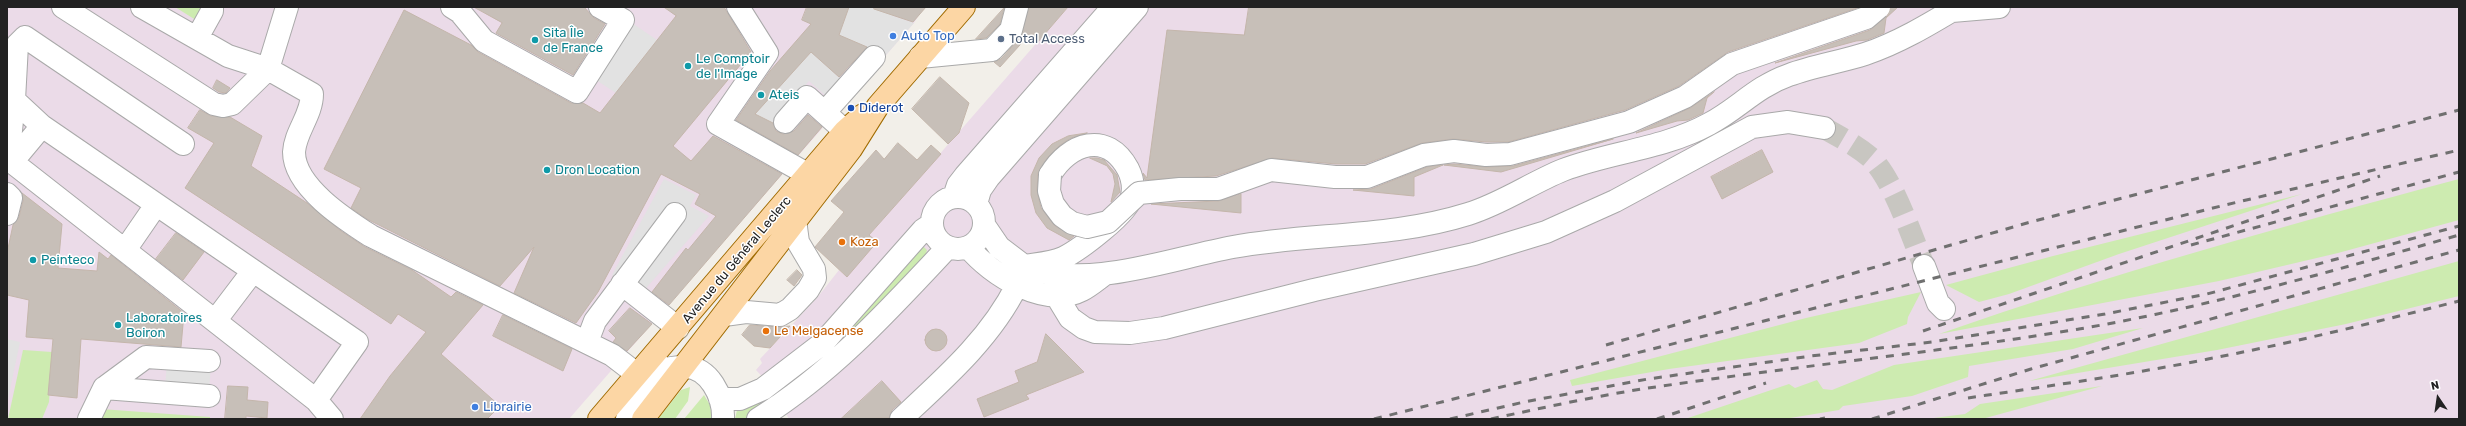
<!DOCTYPE html>
<html>
<head>
<meta charset="utf-8">
<style>
	body { margin:0 }
	#map { position:relative; width:2466px; height:426px; overflow:hidden; background:#f2efe9; font-family:Rubik,sans-serif }
	canvas { display:block }
	.frame { position:absolute; inset:0; border:8px solid #222; pointer-events:none }
	.north { position:absolute; left:2418px; top:378px; width:40px; height:40px; -webkit-text-stroke:3px #fff; paint-order:stroke; rotate:347deg; font-size:11px; font-weight:700; line-height:16px; text-align:center; color:#222 }
	.north::after { content:''; display:block; margin:auto; width:14px; height:18px; background:#222; clip-path:polygon(50% 0,100% 100%,50% 72%,0 100%) }
</style>
</head>
<body>
<div id="map">
<canvas width="2466" height="426"></canvas>
<div class="frame"></div>
<div class="north">N</div>
</div>
<script>
const context = document.querySelector('canvas').getContext('2d');
context.lineJoin = 'round';
function fillPath(path, color) {
  context.fillStyle = color;
  context.fill(path, 'evenodd');
}
function strokePath(path, color, width, dash) {
  context.strokeStyle = color;
  context.lineWidth = width;
  context.lineCap = dash ? 'butt' : 'round';
  context.setLineDash(dash || []);
  context.stroke(path);
}
function write(font, color, halo, rows, align = 'center') {
  context.font = font + ' Rubik,sans-serif';
  context.lineWidth = 3;
  context.setLineDash([]);
  context.textBaseline = 'middle';
  context.strokeStyle = halo;
  context.fillStyle = color;
  for (const [text, x, y, turn = 0] of rows) {
    context.save();
    context.translate(x, y);
    context.rotate((+turn || 0) * Math.PI / 180);
    context.textAlign = isNaN(turn) ? turn : align;
    if (halo) context.strokeText(text, 0, 0);
    context.fillText(text, 0, 0);
    context.restore();
  }
}
fillPath(new Path2D(`
	M7 7H924L914 23 569 419H7Z
	M1068 7H2459V419H789L769 384 756 370 762 363 760 359 817 298 839 270 847 277 869 235Z`), '#ebdbe8');
fillPath(new Path2D(`
	M175 7H203L199 22Z
	M2459 179V220L2338 253 2219 281 1939 334C2110 274 2284 226 2459 179Z
	M2302 194 2119 254 2009 294 1979 302 1946 285 2053 256Z
	M922 245 927 250 923 264 778 400 774 394 837 343Z
	M2459 261V296L2346 324 2217 350 2029 381Z
	M1921 292 1908 317 1907 324 1859 343 1669 369 1572 386 1570 380 1806 318Z
	M2143 328 2073 349 1969 366 1968 377 1912 396 1843 406 1839 410 1784 419H1685L1789 384 1795 388 1817 380 1823 389 1832 390 1894 365Z
	M23 350 52 352 49 402 42 419H8Z
	M2102 386 1982 419H1926L1965 414 1980 404Z
	M690 387 688 401 675 419H658L681 390Z
	M704 395 710 405 712 419H684Z
	M765 400 769 405 749 419H735L737 410Z
	M101 409 210 417V419H96Z`), '#cdebb0');
fillPath(new Path2D(`
	M849 7H895L893 16 914 23 886 55 868 49 869 48 839 35Z
	M632 23 657 40 616 93 596 80Z
	M811 52 841 79 827 97 809 81 772 123 755 114Z
	M664 179 696 195 690 206 709 216 641 294 612 275Z
	M7 339 20 342 7 404Z
	M167 362 211 365 209 391 165 388Z`), '#e2e2e2');
const building = new Path2D(`
	M474 7H584L594 18 605 24 573 75 496 33 502 23Z
	M664 7H724L751 52 673 146 691 161 713 136 782 174 669 305 652 292 686 248 688 250 716 216 695 204 700 194 661 174 598 292 576 323 514 293 534 247 500 286 367 219 351 208 361 188 324 169 404 10 471 45 478 52 571 103H583L600 113 676 16Z
	M807 7H849L839 35 867 47 839 77 811 52 755 114 773 123 776 131 783 134 794 131 808 115 822 127 798 155 736 120 770 71 811 24 802 20Z
	M875 7H926L913 22 874 9Z
	M1029 7H1068L1037 43 1029 35 1000 67 994 62 1001 59 1020 38Z
	M1249 7H1860L1728 52 1679 86 1625 110 1508 142H1487L1453 139 1422 143 1365 164H1336L1272 158 1216 176 1145 180 1143 173 1147 178 1167 30 1244 35Z
	M1891 7H1898L1886 18 1884 33 1867 40 1856 41 1775 63 1870 30 1887 16Z
	M1004 8 1000 24 986 38 976 39Z
	M940 77 969 103 959 133 948 144 912 109Z
	M217 80 230 88 226 93 219 92 213 88Z
	M1714 92 1707 98 1703 113 1688 120 1677 121 1636 133 1690 108Z
	M200 110 211 116 230 117 262 136 251 166 307 203 341 231 365 247 412 270 451 297 456 292 483 305 441 354 500 406 487 419H360L390 376 426 332 398 314 391 324 185 188 214 143 188 128Z
	M1087 133 1071 138 1059 146 1048 157 1038 173 1037 190 1041 208 1055 226 1074 236 1069 240 1047 228 1036 213 1031 195V176L1039 158 1052 144 1068 136Z
	M1613 139 1501 172 1444 165 1454 164 1486 167 1513 166Z
	M898 143 917 160 931 145 941 154 869 235 877 242 847 277 815 247 844 212 831 201 876 150 884 159Z
	M1762 150 1773 172 1722 199 1711 177Z
	M1090 158H1097L1104 160 1117 175 1120 192 1111 202 1115 184 1113 174 1107 166Z
	M1443 165 1414 177V196L1353 190 1371 189 1427 167Z
	M22 193 62 224 58 268 97 271 99 252 108 259 111 255 184 313 181 347 81 339 77 398 48 395 53 339 26 337 29 300 7 295V253L13 225 19 217 23 201Z
	M1241 194V213L1151 204 1218 201Z
	M176 233 204 252 183 280 156 259Z
	M797 270 802 275 794 286 787 280Z
	M630 308 652 324 627 351 613 342 616 338 609 331Z
	M503 315 572 349 563 371 493 336Z
	M750 325 779 327 790 326 770 348 754 346 742 335Z
	M925 340a11 11 0 1 1 22 0a11 11 0 1 1-22 0Z
	M1046 334 1084 372 1026 395 1029 399 984 417 977 399 1019 382 1015 371 1037 362Z
	M882 381 901 402 892 410 889 418 841 419Z
	M228 386 248 387 247 400 268 402 267 418 246 416V419H225Z`);
fillPath(building, '#c7bfb8');
strokePath(building, '#c4b6ab', 1);
strokePath(new Path2D(`
	M1824 128C1840 137 1857 146 1871 158 1893 179 1912 237 1924 266`), '#c8c6c1', 22, [22, 11]);
const minor = new Path2D(`
	M63 7 214 104 223 106 232 104 268 69 287 7
	M142 7 228 56 268 69 312 94C312 115 295 132 294 152 294 187 346 220 371 236L612 355 638 375C653 372 668 367 684 367 709 366 724 397 723 419
	M452 7 460 12 484 41 577 92 623 20 600 7
	M738 7 767 53 718 124 809 175
	M1952 11 1999 7
	M197 38 212 11V7
	M920 57 992 50 1011 30 1017 7
	M825 112 874 57
	M785 122 807 97 845 131
	M42 126 14 100 17 45 25 37 183 144
	M12 162 9 151 14 100
	M7 194 11 198 7 214
	M954 197 958 185 965 176 1113 7
	M932 223a26 26 0 1 1 52 0a26 26 0 1 1-52 0Z
	M976 204 980 190 989 177 1137 7
	M984 225 999 247 1024 266C1036 264 1052 263 1063 258 1079 250 1129 213 1132 196 1134 187 1132 177 1128 169 1107 130 1069 143 1050 175
	M968 247C991 275 1045 309 1082 290 1090 286 1098 279 1105 274
	M125 250 156 205
	M1024 266C1087 291 1168 259 1233 247 1311 233 1392 238 1468 214 1501 204 1531 183 1563 170 1610 152 1663 149 1709 124 1738 109 1755 87 1789 75 1813 66 1840 62 1865 54 1898 43 1928 25 1958 7
	M1924 266 1938 303 1944 309
	M622 284 678 328
	M1056 295 1070 318 1084 328 1095 332 1130 333 1164 328 1314 290 1474 254 1546 232 1615 201 1752 127 1788 122 1824 128
	M724 315 746 312 780 315 790 309 808 290 815 278 814 269 798 242 795 220
	M215 321 253 271
	M587 342 595 321 675 214
	M104 388 146 357 209 361
	M720 399H740L763 389 823 343 923 230 932 224
	M316 400 357 342 42 126 12 162 316 400 332 419
	M89 419 104 388 209 396
	M627 419 632 404 662 367
	M758 419C831 374 890 309 948 247
	M901 419C944 379 991 338 1017 285`);
const major = new Path2D(`
	M599 419 845 131 863 115
	M643 419 851 149 878 106 964 7`);
strokePath(minor, '#a9a9a9', 24);
strokePath(major, '#a06b00', 24);
strokePath(minor, '#fff', 22);
strokePath(major, '#fcd6a4', 22);
strokePath(new Path2D(`
	M2191 245 2459 172
	M1923 331 2380 176
	M1606 345 2027 223 2459 110
	M1968 398C2048 386 2128 375 2208 359 2292 343 2376 322 2459 301
	M1374 419 2225 205 2459 150
	M1450 419 1524 402 1648 379 1811 356 1932 342 2105 314 2207 294 2459 226
	M1491 419C1541 408 1592 397 1642 389 1788 367 1934 353 2079 329 2208 307 2333 271 2459 235
	M1657 419 1766 383
	M1820 419 1825 418
	M1872 419 2031 369 2459 250`), '#707070', 3, [8, 8]);
const minorBridge = new Path2D(`
	M1050 175 1049 191 1053 204 1062 216 1072 223 1087 227 1108 222 1139 193 1180 189H1218L1271 170 1335 177H1367L1424 155 1454 151 1486 155 1510 154 1629 122 1685 97 1732 64 1866 18 1879 7`);
strokePath(minorBridge, '#a9a9a9', 24, []);
strokePath(minorBridge, '#fff', 22);
for (const [x, y, r, color] of [
	[893,36,4,"#3f7fe0"],
	[1001,39,4,"#5c6f8a"],
	[535,40,4,"#0f9aa8"],
	[688,66,4,"#0f9aa8"],
	[761,95,4,"#0f9aa8"],
	[851,108,4,"#1a4fb4"],
	[547,170,4,"#0f9aa8"],
	[842,242,4,"#e8710a"],
	[33,260,4,"#0f9aa8"],
	[118,325,4,"#0f9aa8"],
	[766,331,4,"#e8710a"],
	[475,407,4,"#3f7fe0"]
]) {
  const dot = new Path2D();
  dot.arc(x, y, r, 0, 2 * Math.PI);
  context.fillStyle = color;
  context.fill(dot);
  strokePath(dot, '#fff', 1.5);
}
write('13px', '#0d838f', '#fff', [
	["Sita Île",543,33],
	["de France",543,48],
	["Le Comptoir",696,59],
	["de l'Image",696,74],
	["Ateis",769,95],
	["Dron Location",555,170],
	["Peinteco",41,260],
	["Laboratoires",126,318],
	["Boiron",126,333]
], 'left');
write('13px', '#366cbe', '#fff', [
	["Auto Top",901,36],
	["Librairie",483,407]
], 'left');
write('13px', '#4e5e75', '#fff', [
	["Total Access",1009,39]
], 'left');
write('13px', '#164399', '#fff', [
	["Diderot",859,108]
], 'left');
write('13px', '#c56008', '#fff', [
	["Koza",850,242],
	["Le Melgacense",774,331]
], 'left');
write('13px', '#222', '#fff', [
	["Avenue du Général Leclerc",737,260,-50]
]);
</script>
</body>
</html>
